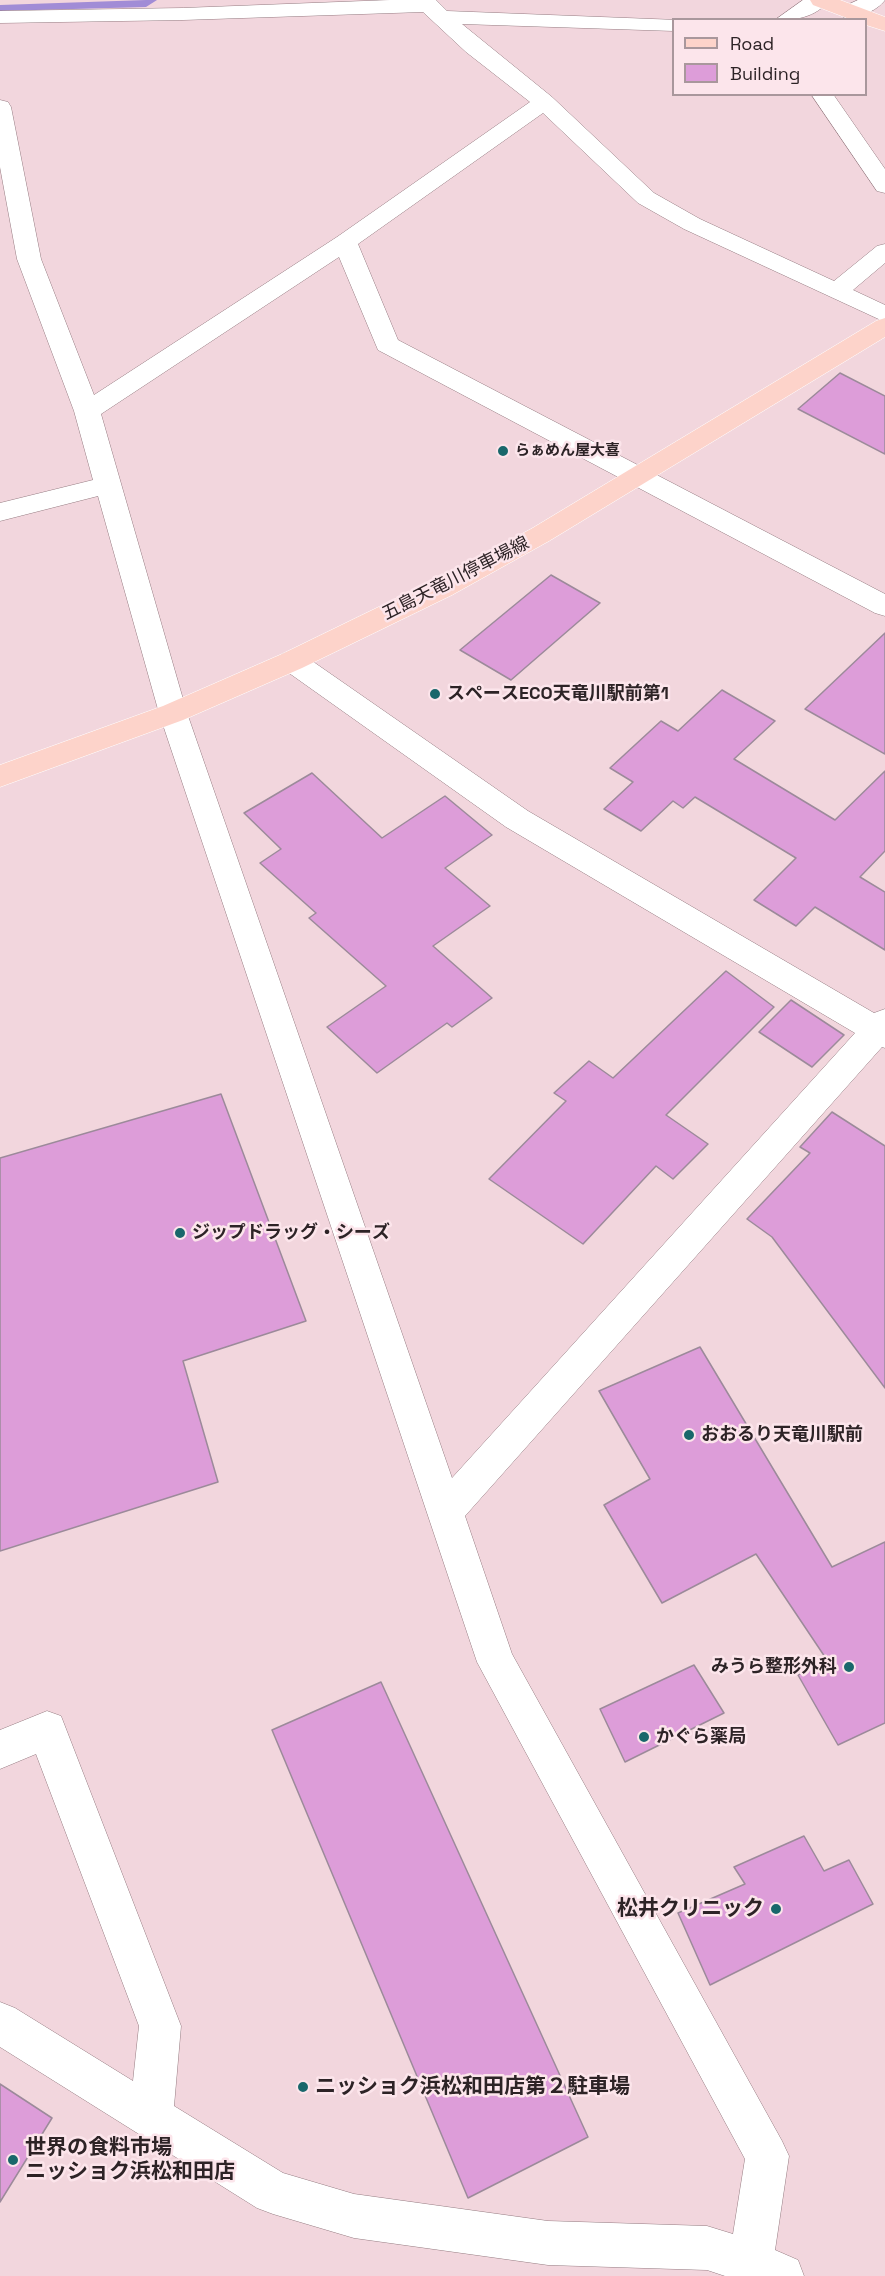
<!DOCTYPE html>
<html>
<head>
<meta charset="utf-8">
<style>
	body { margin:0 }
	#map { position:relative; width:885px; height:2276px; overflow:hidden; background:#f2d6dd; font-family:"Space Grotesk",sans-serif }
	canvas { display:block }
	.legend { position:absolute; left:672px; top:18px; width:195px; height:78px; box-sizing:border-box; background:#fce5eb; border:2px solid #a9979c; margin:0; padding:8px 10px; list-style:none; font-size:18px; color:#2d2326 }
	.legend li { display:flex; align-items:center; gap:12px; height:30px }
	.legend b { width:30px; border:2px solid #a9979c }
</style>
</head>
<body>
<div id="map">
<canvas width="885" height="2276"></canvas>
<ul class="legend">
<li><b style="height:8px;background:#fdd3ca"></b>Road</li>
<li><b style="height:16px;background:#dd9dd9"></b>Building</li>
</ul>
</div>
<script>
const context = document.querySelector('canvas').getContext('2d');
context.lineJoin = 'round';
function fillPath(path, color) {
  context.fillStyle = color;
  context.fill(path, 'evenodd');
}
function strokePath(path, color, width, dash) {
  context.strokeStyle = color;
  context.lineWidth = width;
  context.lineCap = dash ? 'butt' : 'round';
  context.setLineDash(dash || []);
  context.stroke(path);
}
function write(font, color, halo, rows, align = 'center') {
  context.font = font + ' "Space Grotesk","Noto Sans JP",sans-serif';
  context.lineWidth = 5;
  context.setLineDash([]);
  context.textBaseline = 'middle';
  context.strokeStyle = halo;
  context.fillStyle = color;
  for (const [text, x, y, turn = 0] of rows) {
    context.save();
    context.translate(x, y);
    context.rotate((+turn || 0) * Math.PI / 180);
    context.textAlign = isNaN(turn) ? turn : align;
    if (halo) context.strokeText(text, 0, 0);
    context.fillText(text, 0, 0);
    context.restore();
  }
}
fillPath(new Path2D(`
	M146 0H157L146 7 0 11V5Z`), '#a18cd6');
const building = new Path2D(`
	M840 373 885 396V454L798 409Z
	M551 575 600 603 511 680 460 650Z
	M885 633V754L805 709Z
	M722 690 775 721 734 759 835 820 885 771V851L860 877 885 892V950L815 907 796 926 754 900 796 858 695 797 683 808 673 801 641 831 604 809 633 782 610 768 661 721 678 731Z
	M312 773 382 838 445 796 492 835 445 868 490 906 433 946 492 998 452 1027 447 1023 377 1073 327 1027 386 986 309 918 316 913 260 863 281 849 244 813Z
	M726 971 774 1007 666 1115 708 1144 673 1179 656 1166 583 1244 489 1179 566 1101 554 1093 589 1061 613 1078Z
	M791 1000 844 1035 812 1067 759 1032Z
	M221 1094 306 1321 183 1361 218 1482 0 1551V1158Z
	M832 1112 885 1146V1388L772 1237 747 1219 810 1153 800 1147Z
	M700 1347 832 1567 885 1542V1723L838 1745 798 1675 827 1660 756 1554 662 1603 604 1505 650 1479 599 1391Z
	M694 1665 724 1713 625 1762 600 1709Z
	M381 1682 588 2137 468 2198 272 1730Z
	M804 1836 824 1871 849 1860 873 1904 710 1985 678 1913 745 1884 734 1867Z
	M0 2084 52 2118 0 2202Z`);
fillPath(building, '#dd9dd9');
strokePath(building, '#9c8a9a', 1.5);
const minor = new Path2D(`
	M390 0H436L447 11 678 20H674V31L462 24 552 97 654 193 700 219 834 281 877 246 885 244V263L853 290 885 305V322L684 229 638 203 543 113 358 244 398 340 885 594V616L875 613 378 350 339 257 101 414 187 713 452 1478 855 1033 506 827 282 668 278 661 282 654 292 651 302 654 528 811 874 1013 885 1009V1048L882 1047 465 1516 512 1654 782 2141 789 2156 775 2250 798 2260 804 2276H725L707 2270 548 2265 354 2238 273 2214 257 2208 0 2047V2002L15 2008 133 2081 139 2026 36 1754 0 1769V1730L47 1711 61 1716 181 2026 174 2106 283 2173 354 2194 548 2221 707 2226 733 2234 745 2159 477 1662 159 713 98 496 0 521V503L93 480 74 411 17 259 0 167V100L8 102 11 107 41 259 94 395 337 237 530 102 466 52 423 12 183 20 0 23V11L183 8Z
	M803 0H829C816 18 795 20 775 20Z
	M858 0H885C877 11 856 20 843 17L840 12 843 7Z
	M811 94H833L885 169V193L877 191Z`);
const major = new Path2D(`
	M810 0H840L885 17V31L866 25V20H852L813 5Z
	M885 318V337L549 541 452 595 302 668 183 720 0 787V765L163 706 282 654 432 581 531 529 876 321Z`);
strokePath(minor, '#957c82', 1);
strokePath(major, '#fff', 1);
fillPath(minor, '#fff');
fillPath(major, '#fdd3ca');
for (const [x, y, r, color] of [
	[503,451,6,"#19676b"],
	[435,694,6,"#19676b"],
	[180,1233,6,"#19676b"],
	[689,1435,6,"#19676b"],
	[849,1667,6,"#19676b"],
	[644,1737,6,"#19676b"],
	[776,1909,6,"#19676b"],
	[303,2087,6,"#19676b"],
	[13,2160,6,"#19676b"]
]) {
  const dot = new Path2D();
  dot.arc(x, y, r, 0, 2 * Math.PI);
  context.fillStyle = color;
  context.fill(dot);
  strokePath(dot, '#fce5eb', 2);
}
write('bold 15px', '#2d2326', '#fce5eb', [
	["らぁめん屋大喜",515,451]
], 'left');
write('18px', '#2d2326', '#fce5eb', [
	["五島天竜川停車場線",456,579,-27]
]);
write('bold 18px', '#2d2326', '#fce5eb', [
	["スペースECO天竜川駅前第1",447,694],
	["ジップドラッグ・シーズ",192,1233],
	["おおるり天竜川駅前",701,1435],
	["みうら整形外科",837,1667,"right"],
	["かぐら薬局",656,1737]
], 'left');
write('bold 21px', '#2d2326', '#fce5eb', [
	["松井クリニック",764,1909,"right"],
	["ニッショク浜松和田店第２駐車場",315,2087],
	["世界の食料市場",25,2148],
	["ニッショク浜松和田店",25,2172]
], 'left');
</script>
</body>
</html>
